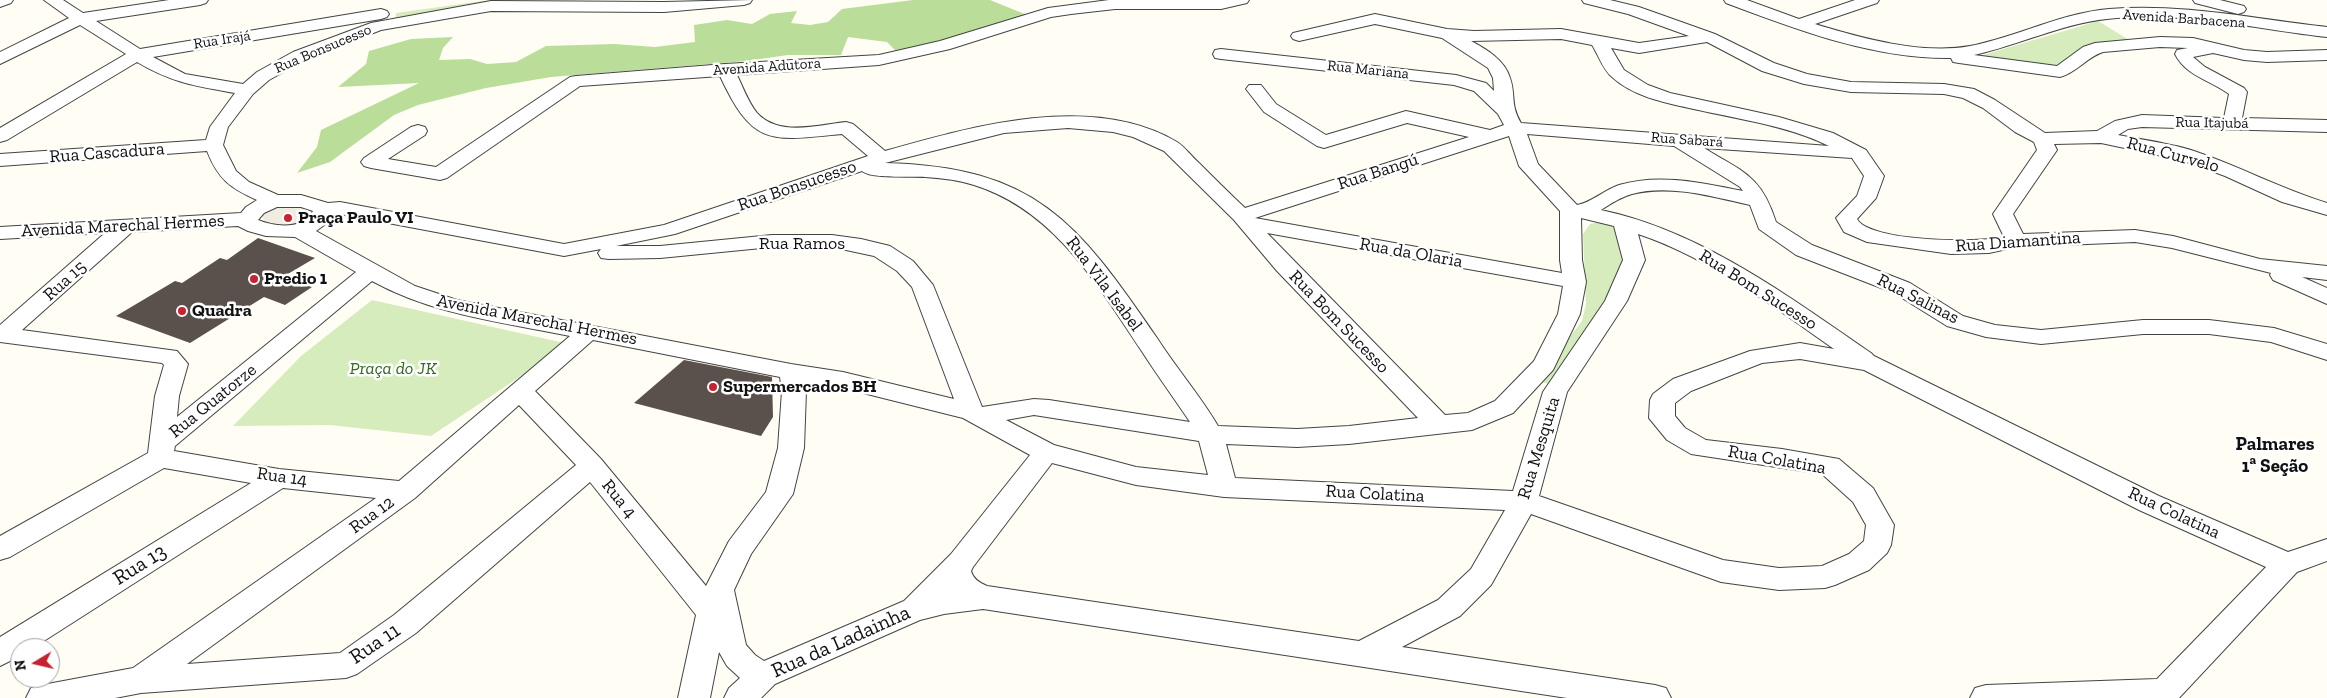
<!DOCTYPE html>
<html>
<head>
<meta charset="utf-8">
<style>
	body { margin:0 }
	#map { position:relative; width:2327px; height:698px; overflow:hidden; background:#fffdf4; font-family:"Zilla Slab",serif }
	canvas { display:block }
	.north { position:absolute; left:10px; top:638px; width:50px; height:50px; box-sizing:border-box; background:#fff; border:1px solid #a0a0a0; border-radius:50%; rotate:261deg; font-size:14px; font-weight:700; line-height:20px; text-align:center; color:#111 }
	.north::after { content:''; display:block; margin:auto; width:18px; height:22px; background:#c7222f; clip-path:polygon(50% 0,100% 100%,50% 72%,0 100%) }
</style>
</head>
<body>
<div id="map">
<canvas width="2327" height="698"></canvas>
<div class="north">N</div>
</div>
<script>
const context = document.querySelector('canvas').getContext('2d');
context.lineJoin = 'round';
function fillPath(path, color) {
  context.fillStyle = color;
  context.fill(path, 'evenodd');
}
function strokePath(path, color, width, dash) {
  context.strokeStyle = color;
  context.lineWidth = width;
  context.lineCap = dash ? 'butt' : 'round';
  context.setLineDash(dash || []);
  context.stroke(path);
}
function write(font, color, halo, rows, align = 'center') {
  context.font = font + ' "Zilla Slab",serif';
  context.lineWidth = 5;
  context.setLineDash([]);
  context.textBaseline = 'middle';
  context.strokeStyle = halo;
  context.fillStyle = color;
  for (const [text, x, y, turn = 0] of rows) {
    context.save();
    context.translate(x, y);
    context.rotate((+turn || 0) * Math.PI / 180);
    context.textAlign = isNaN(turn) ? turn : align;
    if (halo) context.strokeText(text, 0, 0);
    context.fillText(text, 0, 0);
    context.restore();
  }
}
fillPath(new Path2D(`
	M490 0 517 2 395 22 396 13Z
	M2098 21 2134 43 2101 45 2058 72 1973 58Z
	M1600 222 1611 223 1617 228 1626 245 1625 273 1551 385 1537 380 1582 321 1586 304 1583 234 1590 224Z
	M372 300 569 344 431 436 330 425 233 426 301 356Z`), '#d6ecbc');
fillPath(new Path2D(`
	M913 0H990L1027 15 951 40 896 51 887 42 848 37 841 55H788L746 61 551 77 486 88 418 105 394 115 330 162 297 173 317 147 321 130 419 83 338 87 366 64 369 51 411 39 453 37 443 48 439 60 470 59 487 64 516 62 546 46 614 44 655 47 695 42 694 25 727 20 752 24 770 14 797 11 791 23 810 25 828 22 842 9Z`), '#badd9a');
fillPath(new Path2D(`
	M287 205 316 209V214L296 227 264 221 262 215 273 206Z`), '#f1ece1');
fillPath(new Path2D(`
	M258 238 315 258 281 278 312 287 285 305 264 297 190 343 116 316 175 281 182 283 220 258 227 260Z
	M684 360 772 377 773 417 761 436 634 403Z`), '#5a514c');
const minor = new Path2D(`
	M0 0H13L11 3 0 7Z
	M44 0H63L83 13 169 0H208L206 3 200 5 96 21 140 49 381 9 387 11 389 14 387 17 381 19 153 57 185 74 243 84 257 72 293 52 371 23 491 1 664 2 752 0 750 3 744 5 664 12 491 11 381 30 305 60 269 80 253 94 228 127 223 145 236 171 249 182 278 195H301L328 203 340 202 564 244 664 225 868 156 842 134C770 141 753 147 720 76L580 86 447 178 440 180 371 168 364 166 361 162 364 158 411 127 418 125 425 127 427 131 425 135 388 159 436 167 570 77 576 76 725 64 879 55 940 41 1048 8 1109 0H1249L1247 3 1221 9H1115L1071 14 1051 17 950 49 879 65 737 75C743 87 748 102 757 113 779 137 817 125 846 122L853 124 885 151C973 126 1092 92 1177 142 1185 147 1192 157 1199 163 1214 178 1229 193 1245 208L1469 137 1407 123 1324 148 1317 146 1264 112 1246 89 1249 85H1261L1276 104 1326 135 1406 111 1490 130 1504 125 1498 114 1474 91 1454 85 1221 59 1215 58 1213 54 1215 50 1221 49 1456 75 1486 83 1494 91 1493 78 1488 68 1442 38 1375 24 1299 41 1293 39 1291 36 1293 33 1375 14 1447 29 1474 31 1561 29 1639 43 1689 36 1628 14 1584 3 1582 0H1610L1639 7 1715 34 1774 63 1807 74 1851 82 1944 84 1974 89 1995 100 2045 133 2097 131 2115 121 2142 115 2224 118 2229 94C2210 80 2186 76 2175 54L2177 50 2188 48 2160 47 2103 52C2087 57 2076 73 2060 77L1959 63 1953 62 1951 58C1873 59 1798 30 1726 3L1724 0H1747L1799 19 1855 0H1879L1877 3 1815 24C1861 38 1922 55 1970 46 2017 37 2061 13 2109 9 2182 3 2255 19 2327 27V37C2255 29 2180 10 2107 19 2061 24 2019 45 1974 55L2057 66 2083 47 2095 43 2160 37 2193 38 2244 50 2267 52 2327 50V60L2267 62 2244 60 2213 53 2193 57 2205 67 2244 88 2247 92 2242 118 2327 120V132L2142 127 2128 129 2118 135C2143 140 2169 143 2194 151 2239 166 2281 189 2327 203V215L2282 202 2225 176 2181 160 2101 143 2054 144 2057 150 2013 214 2023 234 2135 230 2173 236 2260 259 2327 266V280L2302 277 2327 288V304L2273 280 2270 275 2271 273 2172 248 2135 242 2016 247 1989 253 1951 254 1867 242 1844 232 1836 218 1857 196 1864 176 1852 158 1704 148C1743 172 1761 175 1776 222L1812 245 1910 283 1963 316 1995 325 2041 330 2143 320H2209L2274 328 2327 344V360L2271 342 2209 334H2143L2041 344 1986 337 1947 326 1894 293 1796 255 1759 229 1750 205C1713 197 1670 184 1632 194 1621 197 1610 204 1601 210 1701 231 1788 296 1871 353L1874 356 2159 496 2288 552 2327 539V561L2297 572 2179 698H1970L1975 688 1986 685 2157 679 2266 567 2139 510 1864 370 1800 359 1762 363 1691 391 1675 403V416L1685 428 1706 440 1782 449 1839 459 1873 488 1894 525 1891 545 1887 553 1869 570 1835 585 1825 588 1779 590 1721 582 1531 514 1491 585 1460 616 1402 647 1655 685 1666 688 1671 698H1567L983 609 944 614 920 620 775 684 761 698H724L729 688 740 678 727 666 719 652 710 698H678L696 615 590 482 416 633 357 674 346 678 141 693 115 698H26L31 688 42 685 133 668 376 498 283 488 33 648H20V656L0 666V637L251 483 164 468 10 557 0 560V536L148 453 155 396 164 365 162 363 0 342V325L105 233 0 239V227L241 213 246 207 257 200C230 188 218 179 207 151L0 166V154L206 140 210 127 235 93C196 86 172 83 137 62L7 140 0 142V128L126 54 80 25 0 64V52L69 18ZM1561 39 1592 45C1598 54 1603 70 1612 77 1633 96 1662 102 1689 108 1733 118 1790 126 1829 146L1521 123C1510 105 1516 95 1510 78 1505 60 1486 49 1471 41ZM1707 42 1762 71 1804 84 1851 92 1944 94 1963 98 1983 108 2015 132 2034 142 2037 150 1993 214 2004 237C1979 243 1869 242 1857 219L1876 198 1884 176 1866 150 1833 133 1779 117 1670 93 1648 85 1624 70 1611 48 1639 53ZM1068 128 1113 132 1133 137 1164 151 1234 220 1277 271 1418 418 1349 426 1297 429 1218 426C1200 395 1176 368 1157 338 1077 221 1035 167 885 163L1004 133ZM1527 134 1674 146 1740 187 1743 191C1702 183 1660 173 1619 185 1604 190 1591 203 1577 205L1538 164ZM1509 136 1519 166 1560 211V260L1562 273 1255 218ZM862 171C871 179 911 176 925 177 942 178 958 180 974 185 1054 210 1097 284 1141 350 1157 375 1174 398 1190 422L1049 400 1034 399 982 407 933 285 913 261 890 246 861 239 832 235H772L660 246H616L675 234ZM277 207H301L313 211C304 230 275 227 258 220L264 213ZM340 214 564 256 601 249 598 253 601 258 609 259 660 258 772 247H832L874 256 897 271 912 287 954 399 843 372 791 364 457 300 415 286 316 231 327 223 332 215ZM1581 218 1614 226 1623 260 1605 301 1543 392 1513 491 1235 478 1226 444 1297 447 1349 444 1472 430 1513 413 1553 370 1580 314 1586 282 1582 260ZM238 226 248 231 266 236 295 237 356 272 177 417 179 396 188 364 177 351 22 330 132 232ZM1267 233 1563 286 1558 314 1534 361 1495 401 1468 413 1445 415ZM1638 234C1710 258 1774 307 1834 349L1800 343 1750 351 1673 379 1653 394 1650 400 1649 418 1667 440 1691 454 1822 474 1853 502 1866 525 1864 541 1849 554 1822 566 1779 568 1723 560 1539 496 1567 392 1627 301 1645 260ZM372 281C434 315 502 322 570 336L399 481 279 469 174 451 175 446ZM593 340 780 377 782 391 778 448 766 492 729 541 706 586 601 459 535 391ZM805 382 843 388 963 418 1030 455 951 554 904 601 764 661 755 655 746 645 734 590 751 554 793 494 804 448 806 391ZM519 405 576 465 394 615 340 653 187 664 415 498ZM1034 415 1199 441 1208 475 1136 467 1054 445 1006 420ZM1052 463 1136 485 1224 497 1505 510 1471 569 1438 600 1359 641 987 586C980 583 973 579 971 571L973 567Z
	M2193 0H2220L2244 6 2246 9 2244 12 2238 14 2195 3Z`);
strokePath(minor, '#444', 2);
fillPath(minor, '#fff');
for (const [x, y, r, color] of [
	[288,218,5,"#c7222f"],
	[254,279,5,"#c7222f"],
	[182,311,5,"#c7222f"],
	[713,387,5,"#c7222f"]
]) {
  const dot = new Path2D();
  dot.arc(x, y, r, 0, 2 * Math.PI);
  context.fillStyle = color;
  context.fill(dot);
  strokePath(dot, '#fff', 2);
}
write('15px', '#111', '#fff', [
	["Avenida Barbacena",2184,19,4],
	["Rua Irajá",222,40,-9],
	["Rua Bonsucesso",323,49,-23],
	["Avenida Adutora",767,67,-4],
	["Rua Mariana",1368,70,6],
	["Rua Itajubá",2212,123,1],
	["Rua Sabará",1687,140,4]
]);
write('18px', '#111', '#fff', [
	["Rua Cascadura",107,153,-4],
	["Rua Curvelo",2173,155,15],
	["Rua Bangú",1378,172,-18],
	["Rua Bonsucesso",797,186,-19],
	["Avenida Marechal Hermes",123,226,-3],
	["Rua Diamantina",2018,242,-4],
	["Rua Ramos",802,244],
	["Rua da Olaria",1411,253,10],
	["Rua 15",65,281,-42],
	["Rua Vila Isabel",1104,284,53],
	["Rua Bom Sucesso",1758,290,32],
	["Rua Salinas",1918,299,27],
	["Avenida Marechal Hermes",537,320,11],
	["Rua Bom Sucesso",1339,322,46],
	["Rua Quatorze",213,401,-39],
	["Rua Mesquita",1539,448,-73],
	["Rua Colatina",1777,460,10],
	["Rua 14",282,477,8],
	["Rua Colatina",1375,494,3],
	["Rua 4",619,499,51],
	["Rua Colatina",2174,513,25],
	["Rua 12",372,515,-36]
]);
write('bold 18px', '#111', '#fff', [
	["Praça Paulo VI",298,218],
	["Predio 1",264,279],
	["Quadra",192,311],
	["Supermercados BH",723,387]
], 'left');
write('italic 18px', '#306c1d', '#fff', [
	["Praça do JK",393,369]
]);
write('bold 19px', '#111', '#fff', [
	["Palmares",2275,445],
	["1ª Seção",2275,467]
]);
write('21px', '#111', '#fff', [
	["Rua 13",140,565,-32],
	["Rua da Ladainha",841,642,-24],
	["Rua 11",375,644,-34]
]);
</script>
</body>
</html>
